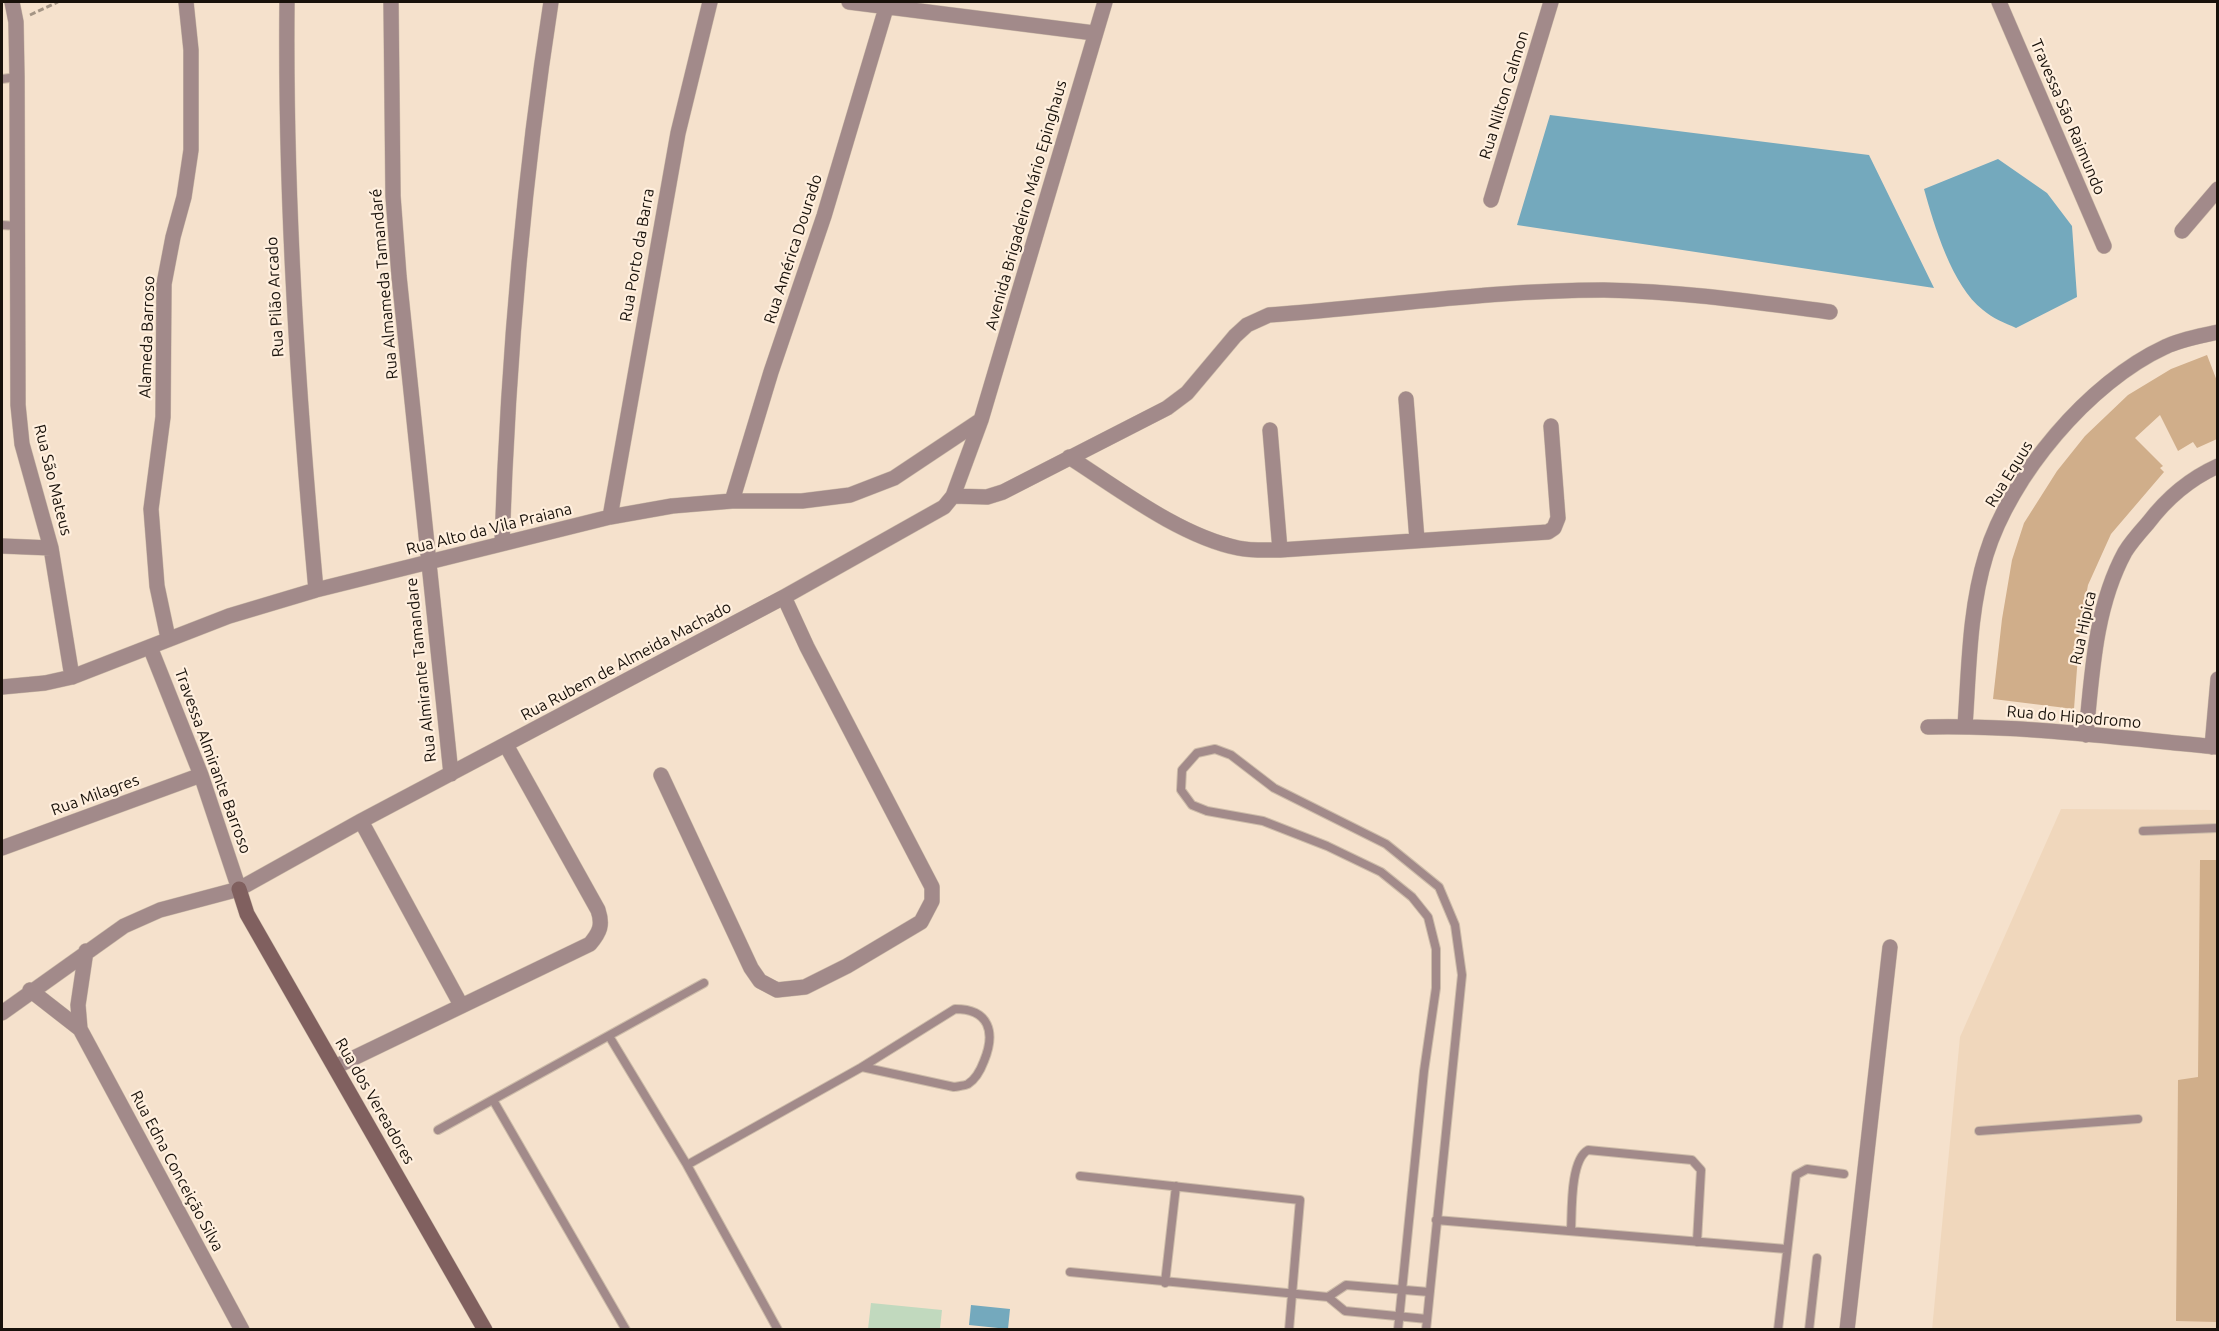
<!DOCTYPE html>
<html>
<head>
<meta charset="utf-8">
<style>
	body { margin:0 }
	#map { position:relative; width:2219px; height:1331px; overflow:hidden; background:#f5e1cc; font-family:Ubuntu,sans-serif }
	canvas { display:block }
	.frame { position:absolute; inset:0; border:3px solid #18110a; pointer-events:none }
</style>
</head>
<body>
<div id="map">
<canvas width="2219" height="1331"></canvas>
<div class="frame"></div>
</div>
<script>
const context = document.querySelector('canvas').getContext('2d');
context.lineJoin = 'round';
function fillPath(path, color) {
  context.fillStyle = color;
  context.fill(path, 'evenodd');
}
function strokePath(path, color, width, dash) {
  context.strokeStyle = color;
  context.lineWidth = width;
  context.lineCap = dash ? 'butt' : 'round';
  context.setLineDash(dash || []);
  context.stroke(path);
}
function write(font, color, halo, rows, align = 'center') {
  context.font = font + ' Ubuntu,sans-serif';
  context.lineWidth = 4.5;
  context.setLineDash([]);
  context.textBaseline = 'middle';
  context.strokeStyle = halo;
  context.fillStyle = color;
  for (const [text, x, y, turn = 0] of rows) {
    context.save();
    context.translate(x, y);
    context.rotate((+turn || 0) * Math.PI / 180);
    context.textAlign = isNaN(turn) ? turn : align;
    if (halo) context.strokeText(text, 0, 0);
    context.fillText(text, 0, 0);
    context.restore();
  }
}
fillPath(new Path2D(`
	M2061 809 2217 810V1329L1932 1330 1960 1037Z`), '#f0d7bc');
fillPath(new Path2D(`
	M871 1303 942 1310 940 1329H868Z`), '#c1d9be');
fillPath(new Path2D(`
	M1550 115 1869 155 1934 288 1517 225Z
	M1998 159 2047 193 2072 226 2077 297 2016 328C2005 323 1992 318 1983 310 1952 286 1934 225 1924 189Z
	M971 1305 1010 1309 1008 1329 969 1325Z`), '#74a9bd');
fillPath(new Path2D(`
	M2207 355 2217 381V439L2197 448 2193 442 2178 451 2160 415 2135 438 2163 466 2160 468 2164 472 2111 534 2088 585 2080 628 2074 709 1993 699 2002 619 2012 560 2024 523 2057 471 2085 436 2128 395 2171 369Z
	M2200 860H2217V1322L2176 1321 2178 1080 2198 1077Z`), '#d0ae8a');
const lane = new Path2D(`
	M2 79 17 77
	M2 225 16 226
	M2143 831 2218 828
	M609 1036 687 1165 778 1330
	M493 1100 626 1330
	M438 1130 704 983
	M1979 1131 2138 1119
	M687 1165 862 1067 955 1009C989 1009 996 1032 984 1061 981 1069 976 1079 968 1084 964 1086 958 1086 954 1087L862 1067
	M1080 1176 1300 1200 1289 1330
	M1436 1220 1786 1249
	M1571 1231C1572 1211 1570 1160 1588 1150L1692 1160 1701 1170 1697 1242
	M1070 1272 1328 1297 1346 1285 1429 1292
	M1165 1283 1176 1186
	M1328 1297 1345 1311 1427 1319
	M1398 1330 1424 1071 1436 988V949L1428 917 1412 897 1381 872 1327 846 1263 821 1207 811 1192 805 1181 790 1182 770 1197 753 1215 749 1231 755 1274 788 1386 844 1439 887 1455 925 1462 975 1426 1330
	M1778 1330 1796 1175 1807 1169 1844 1174
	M1809 1330 1817 1258`);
const street = new Path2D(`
	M12 2 16 22 17 77 18 405 22 444 51 548 72 677
	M287 2C285 199 298 394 316 590
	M391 2 393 196 399 276 451 774
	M849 2 1094 33
	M1999 2 2104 246
	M1491 200 1551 2
	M2182 231 2218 189
	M1406 399 1417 540
	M1270 430 1280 550
	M1069 457C1119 489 1180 536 1238 548 1252 551 1266 550 1280 550L1548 532 1554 528 1558 518 1551 426
	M953 496 987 497 1003 492 1167 408 1187 393 1235 336 1247 325 1269 315C1381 307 1491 290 1604 290 1680 291 1755 302 1830 312
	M732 501 771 372 824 216 886 8
	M610 517 678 133 710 2
	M502 543C508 362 523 181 551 2
	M2 546 51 548
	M168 638 157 586 151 509 163 417 164 284 173 237 184 197 191 150V50L186 2
	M150 647 201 775 239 889
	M2 687 45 683 72 677 229 616 316 590 610 517 672 506 732 501H802L850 495 894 478 981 420
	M1965 726C1969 670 1969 610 1986 555 2010 476 2089 382 2165 347 2181 339 2201 336 2218 332
	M1928 727C2024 725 2121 738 2218 747
	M2086 735C2092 673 2095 607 2125 552 2131 542 2140 532 2148 523 2167 498 2189 479 2218 466
	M2212 747 2218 679
	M661 775 751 968 760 981 777 990 805 987 847 966 921 922 932 901V887L807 647 784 597
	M361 821 461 1005
	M2 848 201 775
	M30 990 80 1029 242 1330
	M2 1013 124 926 160 910 239 889 361 821 784 597 944 507 953 496 981 420 1105 2
	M80 1029 78 1005 86 951
	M335 1067 590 944C600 932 603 925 598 910L506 745
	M1847 1330 1890 947`);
const secondary = new Path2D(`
	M239 889 247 914 485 1330`);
strokePath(lane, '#cdbca9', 10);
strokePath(street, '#cdbca9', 16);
strokePath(secondary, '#cdbca9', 16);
strokePath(new Path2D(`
	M30 15 58 2`), '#a49585', 3, [6, 3]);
strokePath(lane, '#a28a8a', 8);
strokePath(street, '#a28a8a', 15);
strokePath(secondary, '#80605f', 15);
write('16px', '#18110a', '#ffefde', [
	["Rua Nilton Calmon",1504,95,-73],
	["Travessa São Raimundo",2068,117,67],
	["Avenida Brigadeiro Mário Epinghaus",1026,205,-74],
	["Rua América Dourado",793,249,-72],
	["Rua Porto da Barra",637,255,-80],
	["Rua Almameda Tamandaré",384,284,-95],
	["Rua Pilão Arcado",275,297,-93],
	["Alameda Barroso",147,337,-88],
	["Rua Equus",2009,474,-58],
	["Rua São Mateus",53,480,76],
	["Rua Alto da Vila Praiana",489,529,-14],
	["Rua Hipica",2083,628,-78],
	["Rua Rubem de Almeida Machado",626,661,-28],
	["Rua Almirante Tamandare",421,670,-96],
	["Rua do Hipodromo",2074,717,5],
	["Travessa Almirante Barroso",213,761,70],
	["Rua Milagres",95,795,-20],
	["Rua dos Vereadores",375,1101,60],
	["Rua Edna Conceição Silva",177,1171,62]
]);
</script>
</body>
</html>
